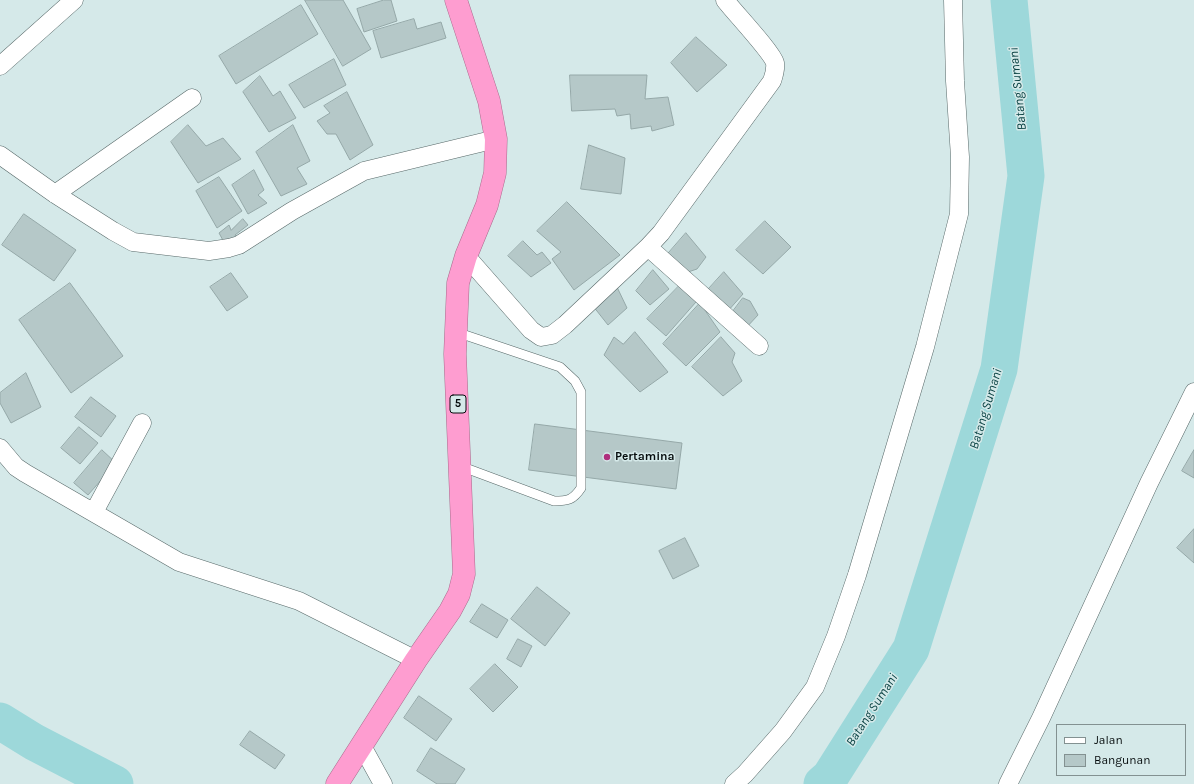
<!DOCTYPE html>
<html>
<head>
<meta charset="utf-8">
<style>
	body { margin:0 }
	#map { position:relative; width:1194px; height:784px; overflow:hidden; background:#d5e9e9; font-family:Karla,sans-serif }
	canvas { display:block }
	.legend { position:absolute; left:1056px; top:724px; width:130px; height:52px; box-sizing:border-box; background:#d5e9e9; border:1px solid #839191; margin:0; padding:5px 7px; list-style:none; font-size:12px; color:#070d0e }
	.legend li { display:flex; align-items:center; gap:8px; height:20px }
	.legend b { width:20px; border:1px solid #839191 }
</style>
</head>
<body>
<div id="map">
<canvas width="1194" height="784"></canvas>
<ul class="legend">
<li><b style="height:5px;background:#fff"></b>Jalan</li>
<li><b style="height:11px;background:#b5c8c8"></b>Bangunan</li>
</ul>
</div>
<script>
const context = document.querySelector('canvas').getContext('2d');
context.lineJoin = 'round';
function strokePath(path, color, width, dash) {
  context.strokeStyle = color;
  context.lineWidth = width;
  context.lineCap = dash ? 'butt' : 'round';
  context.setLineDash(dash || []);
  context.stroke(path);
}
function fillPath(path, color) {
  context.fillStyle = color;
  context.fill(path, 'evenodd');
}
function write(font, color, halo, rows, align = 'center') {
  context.font = font + ' Karla,sans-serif';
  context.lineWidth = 3;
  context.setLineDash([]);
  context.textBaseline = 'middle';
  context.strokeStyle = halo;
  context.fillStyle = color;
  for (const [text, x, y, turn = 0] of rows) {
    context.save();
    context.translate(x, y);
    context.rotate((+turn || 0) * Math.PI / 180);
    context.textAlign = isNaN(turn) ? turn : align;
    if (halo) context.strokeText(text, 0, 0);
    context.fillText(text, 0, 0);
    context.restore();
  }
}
strokePath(new Path2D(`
	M0 721 34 742 115 784
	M822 784 830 777 911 649 999 369 1026 176 1009 0`), '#9dd8da', 37);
const building = new Path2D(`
	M305 0H343L371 49 343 66Z
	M384 0H391L397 21 364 32 357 9Z
	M301 5 318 34 236 84 219 56Z
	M414 19 417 29 441 22 446 38 381 58 373 31Z
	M696 37 727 65 697 92 671 63Z
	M334 59 346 85 304 108 289 85Z
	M570 75H647L645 99 668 97 674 125 652 131 651 126 631 129 630 114 617 116 615 109 572 111Z
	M260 76 273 96 280 91 296 118 269 132 243 92Z
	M347 92 373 145 350 160 336 134H327L317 121 330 113 324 106Z
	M188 125 206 146 223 138 241 159 198 183 171 142Z
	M293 125 310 161 297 168 307 184 281 196 256 152Z
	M589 145 625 158 621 194 581 189Z
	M254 170 264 190 258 195 267 203 248 214 232 185Z
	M219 177 242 211 217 228 196 191Z
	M567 202 620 255 574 290 552 259 561 252 537 231Z
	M24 214 76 250 54 281 2 245Z
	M243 219 248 225 235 235 239 240 225 244 219 233 229 225 231 230Z
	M765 221 791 247 763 274 736 250Z
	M686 233 706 257 697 269 685 273 666 256Z
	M523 241 537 255 542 252 551 263 531 277 508 256Z
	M653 270 669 289 650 305 636 291Z
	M724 272 743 294 727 312 705 293Z
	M231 273 248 297 227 311 210 287Z
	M70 283 123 356 71 393 19 320Z
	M616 285 627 308 608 325 593 306Z
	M679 286 696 302 666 336 647 319Z
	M743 298 750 301 758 315 745 329 731 314Z
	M700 303 720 332 686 366 663 344Z
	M635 332 668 372 640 392 604 355 614 337 623 344Z
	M721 337 735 353 732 362 742 381 723 396 692 367Z
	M26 373 41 407 11 423 0 403V393Z
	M91 397 116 416 101 437 75 417Z
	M535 424 682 443 676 489 529 470Z
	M79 427 98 443 80 464 61 448Z
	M102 450 116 463 88 495 74 483Z
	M1194 450V478L1182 471Z
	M1194 529V563L1177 548Z
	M685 538 699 566 673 579 659 551Z
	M537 587 570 613 545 646 511 619Z
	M482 604 508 620 497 638 470 622Z
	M518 639 532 646 521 667 507 659Z
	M495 664 518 687 493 712 470 689Z
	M419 696 452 719 436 741 404 718Z
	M250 731 285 755 275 769 240 745Z
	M431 748 465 769 455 784H437L417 771Z`);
fillPath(building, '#b5c8c8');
strokePath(building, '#95a8a8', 1);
const lane = new Path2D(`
	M456 332 560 367 575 381 581 392V488C573 500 568 501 554 501L460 466`);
const street = new Path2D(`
	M0 66 74 0
	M0 155 55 194 113 231 133 242 209 251 229 248 239 245 292 211 364 171 496 139
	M55 194 192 98
	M648 247 759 346
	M466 256 531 330 541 337 552 335 565 325 648 247 661 233 772 81C774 75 776 70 775 63 772 52 734 12 725 0
	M0 448 16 467 25 473 179 562 299 601 416 660
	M94 512 142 423
	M362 746 383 784
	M734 784 745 774 783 731 815 687 836 636 857 575 925 347 959 214 960 157 955 81 953 0
	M1008 784 1041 718 1149 483 1194 392`);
const highway = new Path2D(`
	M337 784 416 660 450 611 459 594 464 574 455 354 458 283 466 256 487 205 495 173 496 139 489 101 456 0`);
strokePath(lane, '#586969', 10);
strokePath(street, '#586969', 19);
strokePath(highway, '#a86b8c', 23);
strokePath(lane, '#fff', 9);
strokePath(street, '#fff', 18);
strokePath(highway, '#fe9dd0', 22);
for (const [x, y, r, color] of [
	[607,457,4,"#af2f7d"]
]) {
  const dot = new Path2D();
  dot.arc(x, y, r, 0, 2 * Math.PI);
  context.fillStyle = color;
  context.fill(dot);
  strokePath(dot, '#d5e9e9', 1.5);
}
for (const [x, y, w] of [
	[458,404,16]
]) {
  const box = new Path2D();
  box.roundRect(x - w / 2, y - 9, w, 18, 3);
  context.fillStyle = '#d5e9e9';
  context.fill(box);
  strokePath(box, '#070d0e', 1);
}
write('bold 11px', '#070d0e', null, [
	["5",458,404]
]);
write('bold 12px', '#070d0e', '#d5e9e9', [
	["Pertamina",615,457]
], 'left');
write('italic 13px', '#0c4445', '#d5e9e9', [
	["Batang Sumani",1018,89,-96],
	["Batang Sumani",986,409,-73],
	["Batang Sumani",872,710,-57]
]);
</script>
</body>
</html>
